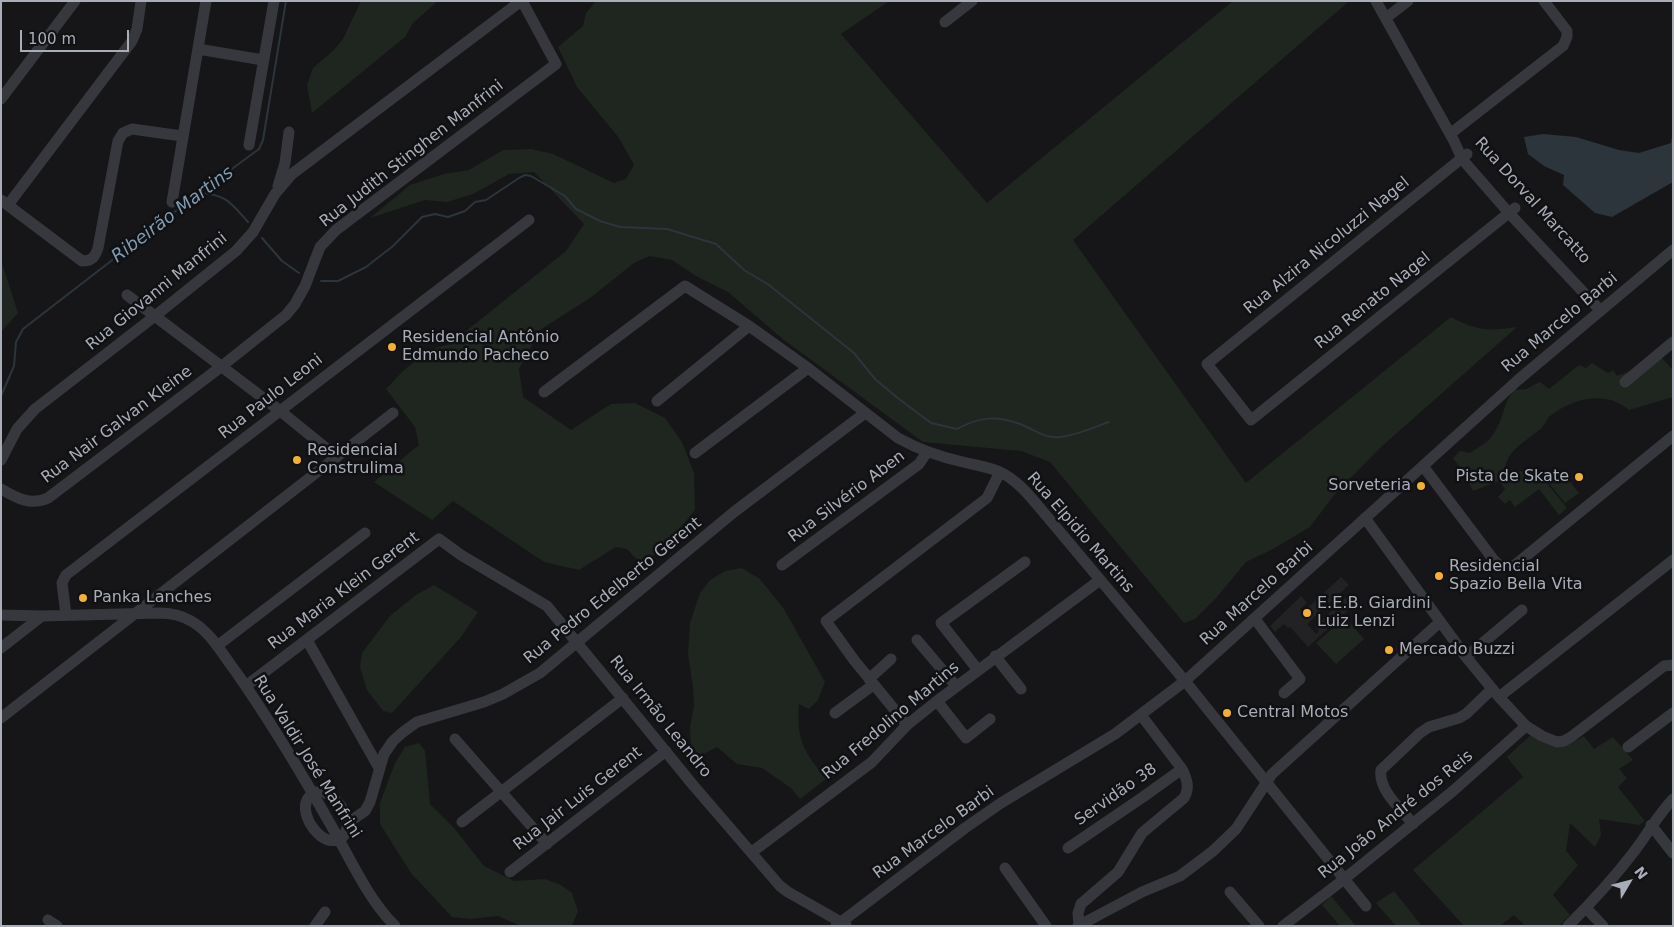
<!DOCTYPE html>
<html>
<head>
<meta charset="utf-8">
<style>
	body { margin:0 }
	#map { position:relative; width:1674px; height:927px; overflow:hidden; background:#161618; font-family:"DejaVu Sans",sans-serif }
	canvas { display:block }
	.frame { position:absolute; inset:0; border:2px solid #a8adb8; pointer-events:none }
	.north { position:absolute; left:1604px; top:857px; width:50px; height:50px; -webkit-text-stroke:4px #111113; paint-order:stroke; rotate:53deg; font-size:14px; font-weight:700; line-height:20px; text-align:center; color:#a8adb8 }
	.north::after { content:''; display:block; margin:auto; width:18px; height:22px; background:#a8adb8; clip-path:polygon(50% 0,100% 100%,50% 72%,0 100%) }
	.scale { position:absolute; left:20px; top:30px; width:109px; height:22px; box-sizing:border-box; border:2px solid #a8adb8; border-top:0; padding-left:6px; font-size:15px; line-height:18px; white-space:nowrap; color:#a8adb8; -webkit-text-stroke:4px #111113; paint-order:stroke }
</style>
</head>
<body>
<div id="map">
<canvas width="1674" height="927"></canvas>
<div class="frame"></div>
<div class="north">N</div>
<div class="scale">100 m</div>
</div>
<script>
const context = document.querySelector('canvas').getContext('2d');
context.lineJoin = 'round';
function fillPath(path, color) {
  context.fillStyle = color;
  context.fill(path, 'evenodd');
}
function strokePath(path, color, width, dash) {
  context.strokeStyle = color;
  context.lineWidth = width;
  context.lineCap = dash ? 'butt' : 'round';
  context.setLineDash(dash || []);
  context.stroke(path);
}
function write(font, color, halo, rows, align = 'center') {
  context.font = font + ' "DejaVu Sans",sans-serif';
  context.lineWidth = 5;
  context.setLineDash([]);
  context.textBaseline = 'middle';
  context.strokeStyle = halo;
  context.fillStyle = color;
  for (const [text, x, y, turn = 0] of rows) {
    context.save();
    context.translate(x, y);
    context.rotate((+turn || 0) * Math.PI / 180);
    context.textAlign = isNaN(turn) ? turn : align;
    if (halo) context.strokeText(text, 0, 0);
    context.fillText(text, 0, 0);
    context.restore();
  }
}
fillPath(new Path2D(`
	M1341 577 1349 585 1307 624 1316 634 1319 631 1315 626 1349 595 1356 603 1308 647 1290 627 1288 628 1284 624 1275 632 1270 626 1301 596 1307 603 1300 609 1303 612Z`), '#222225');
fillPath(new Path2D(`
	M361 1H438L413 23 405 37 312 113 307 85 313 68 334 50 343 39Z
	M596 1H889L841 34 987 203 1233 1H1346L1347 3 1073 240 1246 483 1451 317C1477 331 1488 331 1517 327L1381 447 1334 495 1310 527 1273 549 1246 562 1217 597 1195 619 1184 623 1050 462 1021 451 923 442 784 340 728 292 696 276 672 260 650 256 634 263 590 298 540 330 519 369 523 397 571 430 611 404 635 403 665 418 682 442 694 473 695 510 664 548 641 564 627 549 616 547 579 570 544 562 453 501 432 520 374 482 419 445 415 427 386 389 403 371 429 350 450 344 566 251 584 224 534 172 509 174 473 194 447 202 425 200 370 218 410 185 444 174 469 170 503 150 531 149 553 154 614 183 626 179 634 165 619 138 577 87 558 47 583 26 586 13Z
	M1 260 18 313 1 332Z
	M1661 357 1673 370V397L1629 410C1606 390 1573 398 1550 416 1547 418 1547 422 1544 425 1542 428 1538 431 1535 433 1522 444 1506 452 1505 471 1515 473 1526 470 1537 471L1567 508 1559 515 1539 489 1515 507 1510 500 1505 504 1498 497 1505 489 1499 481 1473 491 1463 471 1453 458 1460 451 1470 453C1477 448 1487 443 1492 436 1503 422 1503 403 1514 390L1526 389 1540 382 1549 389 1579 365 1586 368 1592 363 1608 373 1613 370 1617 376 1627 372 1633 378Z
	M1562 471 1579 493 1565 503 1548 482Z
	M742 568 760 579 784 609 825 682 818 700 809 709 799 704C796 741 804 751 826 779L800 799 791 788 762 768 737 764 717 747 700 756 691 747 690 727 694 706 693 687 688 654 690 623 700 593 710 580 725 571Z
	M434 585 478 612 461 637 392 713 383 711 367 690 360 667 362 653 390 616 416 595Z
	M1345 617 1364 639 1336 664 1316 643Z
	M1532 734C1558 748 1557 752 1584 736L1594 749 1613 737 1633 760 1619 769 1627 778 1618 787 1645 821 1639 825 1599 819 1601 835 1595 847 1570 823 1566 851 1578 865 1553 895 1570 915 1559 926H1525L1514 915 1500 926H1464L1413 870 1523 777 1507 757Z
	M419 743 425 751 430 804 454 828 484 866 514 881 545 879 561 885 572 893 578 911 572 926H521L498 916 470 919 452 917 411 873 380 824V803L395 763 405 747Z
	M1394 891 1422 926H1396L1376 903Z
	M1331 896 1356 926H1340L1322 905Z`), '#1e261f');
fillPath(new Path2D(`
	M1673 129V182L1612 217 1595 213 1563 185 1564 175 1544 166 1528 154 1524 137 1543 134 1576 137 1619 150 1639 153 1671 143Z`), '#2c353c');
strokePath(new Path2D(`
	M199 193C226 194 231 203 248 222
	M262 238 282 261 299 273
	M321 281H338L366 267 393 246 422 217 435 214 448 217 465 211 475 202 486 200 519 178 525 175 531 176 565 196 576 209 600 221 620 227 667 229 716 244 744 270 769 285 854 353 875 379 899 399 931 423 957 429C979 417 997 415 1020 424 1033 429 1045 439 1060 437 1074 436 1095 427 1109 422
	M1 396 14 366 16 342 23 329 199 193 259 149 263 140 286 1`), '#2c353c', 2);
strokePath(new Path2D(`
	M1376 1 1454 141 1462 159 1509 213 1600 310
	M1386 18 1408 1
	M945 22 972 1
	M198 49 263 60
	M1 99 75 1
	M1450 134 1563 46 1567 37V31L1544 1
	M249 145 274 1
	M1467 154 1207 364 1251 420 1515 208
	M278 186 285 163 289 132
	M1 200 82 261C92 261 95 257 98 248L118 141 123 133 132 129 182 136
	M172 202 206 1
	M8 205 132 41 137 29 141 1
	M127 295 279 410 337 457
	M1625 382 1673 342
	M544 392 685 286 749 326 808 368 898 438C918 449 940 457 963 462 975 465 989 467 1000 472 1021 482 1035 503 1050 520L1185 681 1366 906
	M657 401 749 326
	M695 453 808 368
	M1 460 17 429 35 409 155 316 236 251 253 232 275 194 292 174 521 1
	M1423 466 1493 559C1500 567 1505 569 1515 565L1673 436
	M1 489C16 498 31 506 48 498L222 366 286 315 295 304 305 286 320 247 336 230 556 64 522 1
	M1365 518 1466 657 1499 697 1526 726 1542 736 1557 742 1564 741 1571 737 1664 666 1673 665
	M782 565 919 464 927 452
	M1 615 42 616 159 613C170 613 181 615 191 621 210 631 223 655 236 672 271 722 302 774 332 827 351 860 368 899 395 926
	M66 615 62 583 66 575 529 220
	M1255 619 1300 679 1284 693
	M307 640 379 768
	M917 640 956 686
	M217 646 365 533
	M1 648 42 616
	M995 656 1021 689
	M1466 657 1522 610
	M978 670 941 623 1025 562
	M869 679 891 659
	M246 686 439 539 461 555 547 606 693 785 780 886 788 892 846 925
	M1499 697 1673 560
	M937 701 966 738 990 719
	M835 713 873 685
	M1 718 393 413
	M907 725 854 660 826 621 987 498 1000 472
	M455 739 547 844
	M1628 747 1673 713
	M322 791C340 800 358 822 340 840 336 840 331 841 328 840 308 833 292 794 322 791Z
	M349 822 365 811 370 802 384 754 393 741 403 732 417 722 484 702 503 694 540 673 734 512 865 413
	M462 822 623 698
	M1413 824C1401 809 1378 790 1381 770L1420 733 1429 727 1459 718 1466 714 1492 689
	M1651 825 1673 853
	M1068 848 1143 797 1182 769
	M752 852 872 762 907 725 937 701 1100 580
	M1005 868 1046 926
	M510 872 666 751
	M1230 892 1259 926
	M1586 908 1603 926
	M48 920 57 926
	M1079 925 1078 913 1081 904 1118 872 1142 833 1184 798C1190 788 1187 779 1182 769L1141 715
	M315 926 325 912
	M836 926 965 828 1001 803 1115 734 1185 681 1518 380 1673 250
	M1078 926 1142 892 1180 876 1213 851 1236 829 1272 774 1440 622
	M1283 926 1343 880 1453 791 1526 726
	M1568 926C1591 903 1613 879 1633 853 1647 835 1657 816 1673 799`), '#37383d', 11);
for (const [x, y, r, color] of [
	[392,347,5,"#f2b134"],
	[297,460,5,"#f2b134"],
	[1579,477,5,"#f2b134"],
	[1421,486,5,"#f2b134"],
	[1439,576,5,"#f2b134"],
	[83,598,5,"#f2b134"],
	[1307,613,5,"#f2b134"],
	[1389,650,5,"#f2b134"],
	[1227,713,5,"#f2b134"]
]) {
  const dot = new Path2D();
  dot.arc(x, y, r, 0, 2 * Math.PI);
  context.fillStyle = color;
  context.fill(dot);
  strokePath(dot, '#111113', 2);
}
write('16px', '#a8adb8', '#111113', [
	["Rua Judith Stinghen Manfrini",412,154,-38],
	["Rua Dorval Marcatto",1532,201,48],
	["Rua Alzira Nicoluzzi Nagel",1327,246,-39],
	["Rua Giovanni Manfrini",157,292,-39],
	["Rua Renato Nagel",1373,301,-39],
	["Rua Marcelo Barbi",1560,323,-40],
	["Rua Paulo Leoni",271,397,-38],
	["Rua Nair Galvan Kleine",117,425,-37],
	["Rua Silvério Aben",847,497,-37],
	["Rua Elpidio Martins",1080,533,49],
	["Rua Maria Klein Gerent",344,591,-37],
	["Rua Pedro Edelberto Gerent",613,591,-39],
	["Rua Marcelo Barbi",1257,594,-42],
	["Rua Irmão Leandro",660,717,51],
	["Rua Fredolino Martins",891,721,-40],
	["Rua Valdir José Manfrini",307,757,58],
	["Servidão 38",1116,795,-35],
	["Rua Jair Luis Gerent",578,799,-38],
	["Rua João André dos Reis",1396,815,-39],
	["Rua Marcelo Barbi",934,833,-36]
]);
write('16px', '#a8adb8', '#111113', [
	["Residencial Antônio",402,338],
	["Edmundo Pacheco",402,356],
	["Residencial",307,451],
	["Construlima",307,469],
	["Pista de Skate",1569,477,"right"],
	["Sorveteria",1411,486,"right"],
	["Residencial",1449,567],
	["Spazio Bella Vita",1449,585],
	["Panka Lanches",93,598],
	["E.E.B. Giardini",1317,604],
	["Luiz Lenzi",1317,622],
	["Mercado Buzzi",1399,650],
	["Central Motos",1237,713]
], 'left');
write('italic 18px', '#7f9bb3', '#111113', [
	["Ribeirão Martins",173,215,-37]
]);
</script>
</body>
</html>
